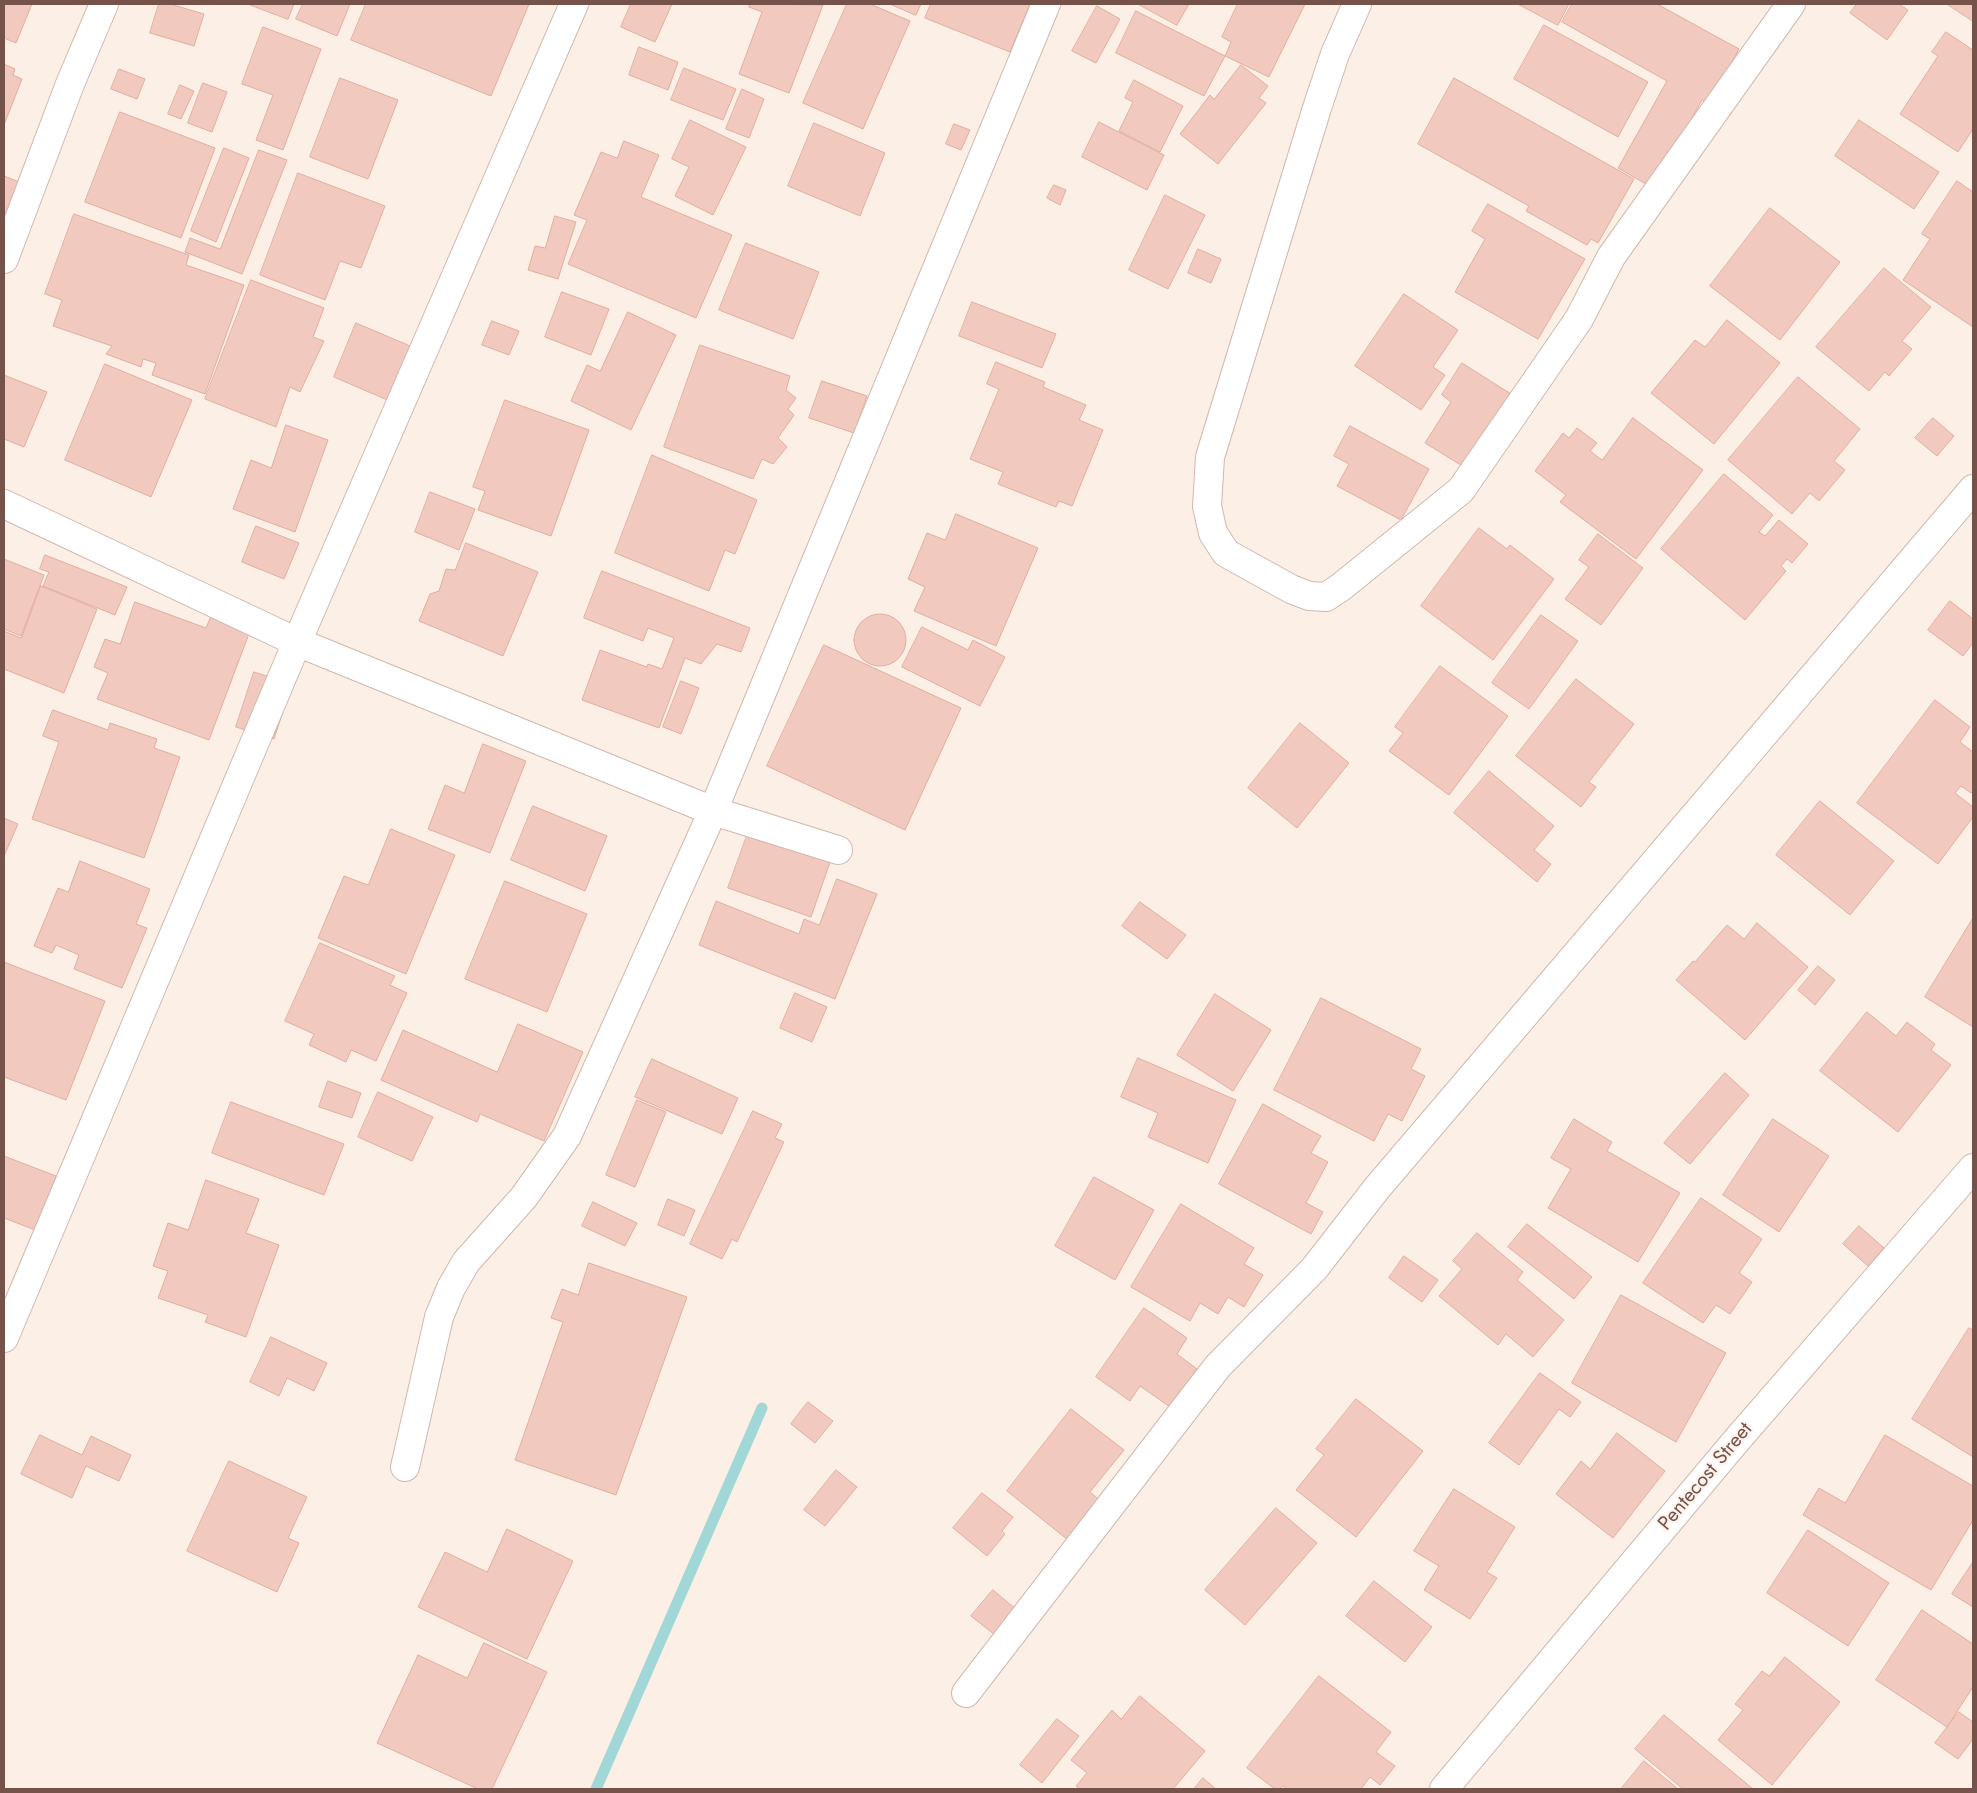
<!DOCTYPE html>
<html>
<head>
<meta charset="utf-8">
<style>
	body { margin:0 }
	#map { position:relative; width:1977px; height:1793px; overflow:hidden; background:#fcf0e6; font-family:Jost,sans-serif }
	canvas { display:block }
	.frame { position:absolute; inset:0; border:5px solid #75534b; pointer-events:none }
</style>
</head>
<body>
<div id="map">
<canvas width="1977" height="1793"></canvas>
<div class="frame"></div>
</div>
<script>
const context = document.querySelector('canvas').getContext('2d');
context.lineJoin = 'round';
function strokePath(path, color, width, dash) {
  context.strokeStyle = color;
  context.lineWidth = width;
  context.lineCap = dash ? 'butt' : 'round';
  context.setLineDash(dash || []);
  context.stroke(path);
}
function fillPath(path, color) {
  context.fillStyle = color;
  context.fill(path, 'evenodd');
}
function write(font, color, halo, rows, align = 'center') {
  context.font = font + ' Jost,sans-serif';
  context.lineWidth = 4.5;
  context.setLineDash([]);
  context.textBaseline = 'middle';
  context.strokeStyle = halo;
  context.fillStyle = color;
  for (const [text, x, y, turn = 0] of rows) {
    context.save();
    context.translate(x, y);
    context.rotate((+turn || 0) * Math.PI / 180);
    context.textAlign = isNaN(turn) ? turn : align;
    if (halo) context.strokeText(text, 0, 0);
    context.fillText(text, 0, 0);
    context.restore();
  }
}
strokePath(new Path2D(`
	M596 1789 762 1408`), '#a1d7d6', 11);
const building = new Path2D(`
	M4 4H32L16 43 4 38Z
	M159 4H170L204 14 194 46 150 33Z
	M248 4H294L288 19Z
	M303 4H350L337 36 296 19Z
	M366 4H529L491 96 351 40Z
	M631 4H672L655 42 621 27Z
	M750 4 823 5 789 93 739 74 762 12 749 7Z
	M847 4H870L910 21 863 129 803 103Z
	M890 4H921L916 15Z
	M931 4H1030L1010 52 925 18Z
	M1138 4H1189L1177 25Z
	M1238 4H1305L1269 77 1225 56 1231 42 1222 37Z
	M1518 4H1569L1558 25Z
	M1572 4H1657L1739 49 1708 104 1702 100 1653 188 1618 168 1667 81 1562 22Z
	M1857 4H1899L1908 10 1887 40 1850 13Z
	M1947 4H1973V21Z
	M1097 6 1120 19 1096 63 1072 51Z
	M1136 11 1225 56 1204 96 1116 53Z
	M1544 25 1648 82 1618 137 1514 79Z
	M263 27 321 49 283 150 256 140 273 95 242 84Z
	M1946 32 1973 50V129L1958 152 1900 114 1938 56 1932 52Z
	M639 47 678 62 668 90 629 75Z
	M4 64 15 69 13 75 22 79 4 125Z
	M1241 65 1268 86 1259 98 1266 103 1218 164 1180 134 1210 95 1214 99Z
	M684 68 736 89 723 120 671 100Z
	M119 69 145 79 137 99 111 89Z
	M340 78 398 100 368 179 310 157Z
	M1454 78 1634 179 1598 243 1591 239 1587 245 1526 211 1529 206 1418 144Z
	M1134 80 1183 106 1160 152 1119 131 1133 102 1125 98Z
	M203 83 227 92 212 132 188 123Z
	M180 85 194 91 181 119 168 114Z
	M742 89 764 99 749 138 726 129Z
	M120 112 215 148 181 238 85 202Z
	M690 120 746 147 713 215 675 196 689 167 672 159Z
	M1859 120 1939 172 1914 209 1835 156Z
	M1099 122 1164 155 1147 190 1082 157Z
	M814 123 885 153 860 216 788 186Z
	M954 124 970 130 961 150 946 144Z
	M624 141 659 155 641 197 732 235 696 318 568 264 587 220 574 215 601 152 617 158Z
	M224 148 249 158 216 242 191 231Z
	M259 150 287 160 242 274 185 252 190 238 220 249Z
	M298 173 385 206 361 268 340 261 325 300 260 275Z
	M4 176 22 183 4 228Z
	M1957 181 1973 192V327L1903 280 1930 239 1922 234Z
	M1054 185 1066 190 1060 205 1047 198Z
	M1165 195 1205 215 1168 289 1129 270Z
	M1488 204 1585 259 1538 339 1455 292 1485 239 1472 231Z
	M1770 208 1840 262 1780 340 1710 286Z
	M74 214 189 255 186 265 244 285 205 394 152 375 156 363 143 359 141 367 106 354 112 346 53 326 62 300 45 294Z
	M555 216 576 222 558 279 528 270 535 246 545 248Z
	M746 243 819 272 793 339 719 310Z
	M1198 249 1221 259 1211 283 1188 273Z
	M1884 268 1931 307 1902 341 1912 349 1889 376 1885 372 1869 391 1816 347Z
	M251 280 324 308 313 337 324 341 300 392 290 387 276 427 205 399Z
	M562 292 609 309 591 355 545 337Z
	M1404 294 1458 330 1433 367 1445 375 1421 410 1355 366Z
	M972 302 1056 334 1042 368 959 336Z
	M628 312 676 335 631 430 571 401 587 365 600 371Z
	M1727 320 1780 363 1714 444 1651 393 1695 340 1705 347Z
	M492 321 519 331 509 355 482 345Z
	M356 323 415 348 392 402 334 377Z
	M700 345 790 376 786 390 796 398 788 409 794 415 778 438 787 447 773 464 762 459 753 479 664 447Z
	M996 362 1045 382 1043 387 1086 405 1079 420 1103 430 1072 506 1059 501 1056 507 998 484 1003 472 970 459 999 389 987 384Z
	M1462 363 1511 394 1464 467 1425 443 1451 402 1442 395Z
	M105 364 192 400 151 497 65 460Z
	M4 375 47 392 24 447 4 439Z
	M1798 377 1860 429 1834 461 1845 470 1819 501 1810 493 1792 514 1728 460Z
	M822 381 867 396 854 433 809 418Z
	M505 400 589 430 551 536 478 510 485 491 473 487Z
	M1633 418 1703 470 1636 559 1560 502 1566 495 1535 471 1563 433 1569 438 1577 428 1597 443 1590 451 1602 460Z
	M1933 418 1954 436 1937 456 1915 438Z
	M286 425 328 440 295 532 233 509 251 460 271 468Z
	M1350 426 1429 469 1401 520 1337 486 1349 464 1334 456Z
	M652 455 757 500 735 554 725 550 709 591 615 553Z
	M1724 474 1773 515 1759 532 1765 536 1779 520 1808 544 1792 563 1787 559 1781 566 1786 571 1745 620 1661 549Z
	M430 492 475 509 459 550 415 532Z
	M956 514 1038 548 996 646 914 611 925 587 908 579 927 533 945 540Z
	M256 526 299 543 284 579 242 562Z
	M1479 528 1507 549 1510 545 1554 579 1493 660 1421 606Z
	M1598 534 1643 568 1601 625 1565 599 1589 567 1579 560Z
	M466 543 538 572 503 656 419 621 430 594 439 591 446 569 455 570Z
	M45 555 127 587 115 615 43 586 49 572 40 569Z
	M4 559 44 575 21 636 4 629Z
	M602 571 750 628 741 652 717 644 701 664 685 658 659 728 582 700 600 650 647 667 648 664 662 669 674 638 648 628 643 641 584 618Z
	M41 586 97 609 64 693 4 669V631L21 638Z
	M1950 601 1973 619V643L1963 656 1928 630Z
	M135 602 206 628 211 616 250 631 209 740 97 699 108 673 94 667 105 639 120 644Z
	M854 640a26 26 0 1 1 52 0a26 26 0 1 1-52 0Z
	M1541 615 1578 641 1529 709 1492 683Z
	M922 627 968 650 973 640 1005 657 980 706 902 667Z
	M824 645 961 708 905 830 767 766Z
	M1440 666 1508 716 1449 795 1389 751 1403 733 1395 727Z
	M254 672 292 684 274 739 236 727Z
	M1576 679 1634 724 1589 782 1596 787 1581 807 1516 756Z
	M681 681 699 688 681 734 663 727Z
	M1935 700 1970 727 1960 742 1973 752V791L1971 793 1961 786 1955 793 1973 807V817L1938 864 1857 803Z
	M53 710 108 730 110 723 157 739 154 748 180 757 144 858 32 819 59 742 43 736Z
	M1300 723 1349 763 1297 828 1248 788Z
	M483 744 526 761 490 853 428 829 445 785 464 793Z
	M1489 771 1554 826 1534 850 1551 864 1537 882 1454 813Z
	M1820 801 1894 861 1850 915 1776 855Z
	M533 806 607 836 585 891 511 860Z
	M4 818 18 824 4 856Z
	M391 829 455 855 406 974 318 938 344 876 368 885Z
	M748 833 830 862 811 917 728 888Z
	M80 861 150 889 136 924 147 928 122 988 74 969 79 955 56 945 52 953 34 946 58 888 68 892Z
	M837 879 877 894 835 999 699 945 716 901 799 934 804 919 819 925Z
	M505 881 587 914 547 1012 465 979Z
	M1140 902 1186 935 1167 959 1122 926Z
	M1973 918V1027L1925 997Z
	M1757 923 1808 967 1745 1040 1676 980 1693 961 1695 962 1727 925 1744 939Z
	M320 943 395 976 390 985 407 993 376 1061 351 1050 346 1062 309 1045 314 1034 285 1021Z
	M4 962 105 1001 66 1100 4 1077Z
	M1818 966 1835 980 1815 1005 1798 990Z
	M795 993 827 1007 812 1042 780 1028Z
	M1215 994 1271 1030 1233 1091 1177 1055Z
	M1321 998 1421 1049 1411 1069 1425 1076 1402 1121 1388 1114 1374 1141 1274 1090Z
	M1867 1012 1896 1036 1907 1022 1935 1044 1931 1050 1951 1065 1898 1132 1820 1071Z
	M518 1024 583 1052 544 1141 480 1114 477 1122 381 1080 403 1030 497 1072Z
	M1138 1058 1236 1100 1208 1163 1148 1137 1158 1113 1121 1097Z
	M652 1059 738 1098 722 1134 635 1097Z
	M1725 1073 1749 1095 1690 1164 1664 1143Z
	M328 1081 361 1093 352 1118 319 1107Z
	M378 1092 433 1117 412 1161 358 1137Z
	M637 1100 666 1112 635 1187 606 1175Z
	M231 1102 344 1144 324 1195 212 1153Z
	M1263 1104 1321 1136 1311 1153 1328 1162 1306 1203 1323 1212 1311 1234 1219 1184Z
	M753 1111 782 1124 775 1138 784 1142 737 1242 732 1239 722 1259 690 1244Z
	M1574 1119 1612 1142 1607 1151 1680 1193 1638 1262 1548 1208 1571 1169 1551 1158Z
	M1773 1119 1829 1156 1779 1232 1723 1195Z
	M4 1156 56 1176 47 1201 43 1233 4 1218Z
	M1094 1177 1154 1210 1115 1280 1055 1246Z
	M206 1180 259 1199 246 1233 279 1245 246 1337 205 1322 208 1315 158 1298 168 1271 153 1266 168 1223 188 1230Z
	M1701 1198 1762 1239 1739 1273 1752 1282 1730 1314 1716 1305 1703 1323 1643 1283Z
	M668 1199 695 1210 684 1236 658 1225Z
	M593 1202 637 1223 625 1246 582 1226Z
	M1181 1204 1254 1248 1244 1264 1263 1275 1244 1307 1228 1297 1218 1314 1200 1303 1190 1321 1131 1287Z
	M1527 1224 1592 1277 1574 1299 1508 1247Z
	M1859 1226 1884 1248 1868 1266 1843 1244Z
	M1477 1233 1523 1272 1517 1280 1564 1320 1533 1357 1506 1334 1498 1345 1439 1296 1462 1269 1453 1261Z
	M1404 1256 1438 1280 1422 1302 1389 1278Z
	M589 1263 687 1297 616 1495 515 1460 563 1322 551 1318 562 1289 578 1295Z
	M1621 1295 1726 1353 1676 1442 1572 1383Z
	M1144 1308 1187 1338 1177 1354 1197 1369 1170 1407 1140 1386 1130 1401 1096 1377Z
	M1969 1328 1973 1330V1457L1912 1419Z
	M271 1337 327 1363 314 1391 287 1378 279 1396 250 1382Z
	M1540 1373 1581 1402 1570 1417 1559 1409 1519 1465 1489 1443Z
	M1356 1399 1423 1451 1356 1537 1296 1490 1324 1455 1316 1449Z
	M808 1402 833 1421 815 1443 791 1424Z
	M1071 1409 1124 1450 1090 1492 1104 1504 1073 1544 1007 1491Z
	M1617 1433 1665 1471 1613 1538 1556 1494 1581 1461 1590 1469Z
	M40 1435 82 1455 91 1436 131 1455 119 1481 86 1466 72 1498 21 1474Z
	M1885 1435 1973 1486V1520L1931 1590 1803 1515 1819 1488 1845 1503Z
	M229 1461 307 1497 288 1538 299 1543 277 1592 187 1551Z
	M836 1470 857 1487 825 1526 804 1510Z
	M1454 1489 1515 1527 1487 1572 1497 1578 1470 1619 1424 1590 1439 1566 1414 1551Z
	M982 1493 1013 1517 1002 1531 1005 1534 987 1556 953 1528Z
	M1276 1508 1317 1543 1245 1625 1205 1590Z
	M507 1529 573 1561 527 1659 418 1607 445 1552 487 1572Z
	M1808 1530 1889 1583 1848 1646 1767 1593Z
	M1973 1562V1607L1952 1594Z
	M1374 1581 1432 1627 1405 1662 1346 1616Z
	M993 1590 1017 1610 995 1635 971 1616Z
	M1922 1610 1973 1644V1687L1947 1727 1876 1680Z
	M484 1643 547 1672 492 1789H478L377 1743 418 1655 467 1678Z
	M1785 1657 1840 1702 1772 1785 1718 1740 1743 1710 1735 1704 1762 1671 1769 1676Z
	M1319 1676 1391 1732 1376 1752 1395 1766 1380 1785 1370 1777 1361 1789H1287L1283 1786 1280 1789H1275L1247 1768Z
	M1140 1696 1205 1751 1173 1789H1080L1076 1786 1087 1773 1071 1760 1112 1710 1121 1719Z
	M1959 1712 1973 1722V1739L1958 1759 1935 1743Z
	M1664 1715 1753 1789H1683L1635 1749Z
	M1057 1719 1079 1736 1042 1783 1020 1765Z
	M1644 1761 1678 1789H1621Z
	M1203 1778 1216 1789H1194Z`);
fillPath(building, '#f1c9be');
strokePath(building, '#e3ad9f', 1);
const street = new Path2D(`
	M1357 4 1335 54 1317 108 1210 457 1207 506 1213 533 1226 553 1291 589 1309 596 1326 597 1341 587 1461 490 1579 319 1611 257 1791 4
	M4 259 70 84 104 4
	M4 504 297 642 713 811 838 850
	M4 1338 297 642 574 4
	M405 1467 439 1317 451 1288 466 1262 524 1197 567 1136 713 811 1046 4
	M966 1693 1218 1366 1314 1269 1377 1188 1973 489
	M1444 1789 1736 1441 1973 1168`);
strokePath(street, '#d0b8af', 30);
strokePath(street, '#fff', 28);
write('20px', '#75534b', '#fff4ed', [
	["Pentecost Street",1706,1477,-50]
]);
</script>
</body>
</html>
